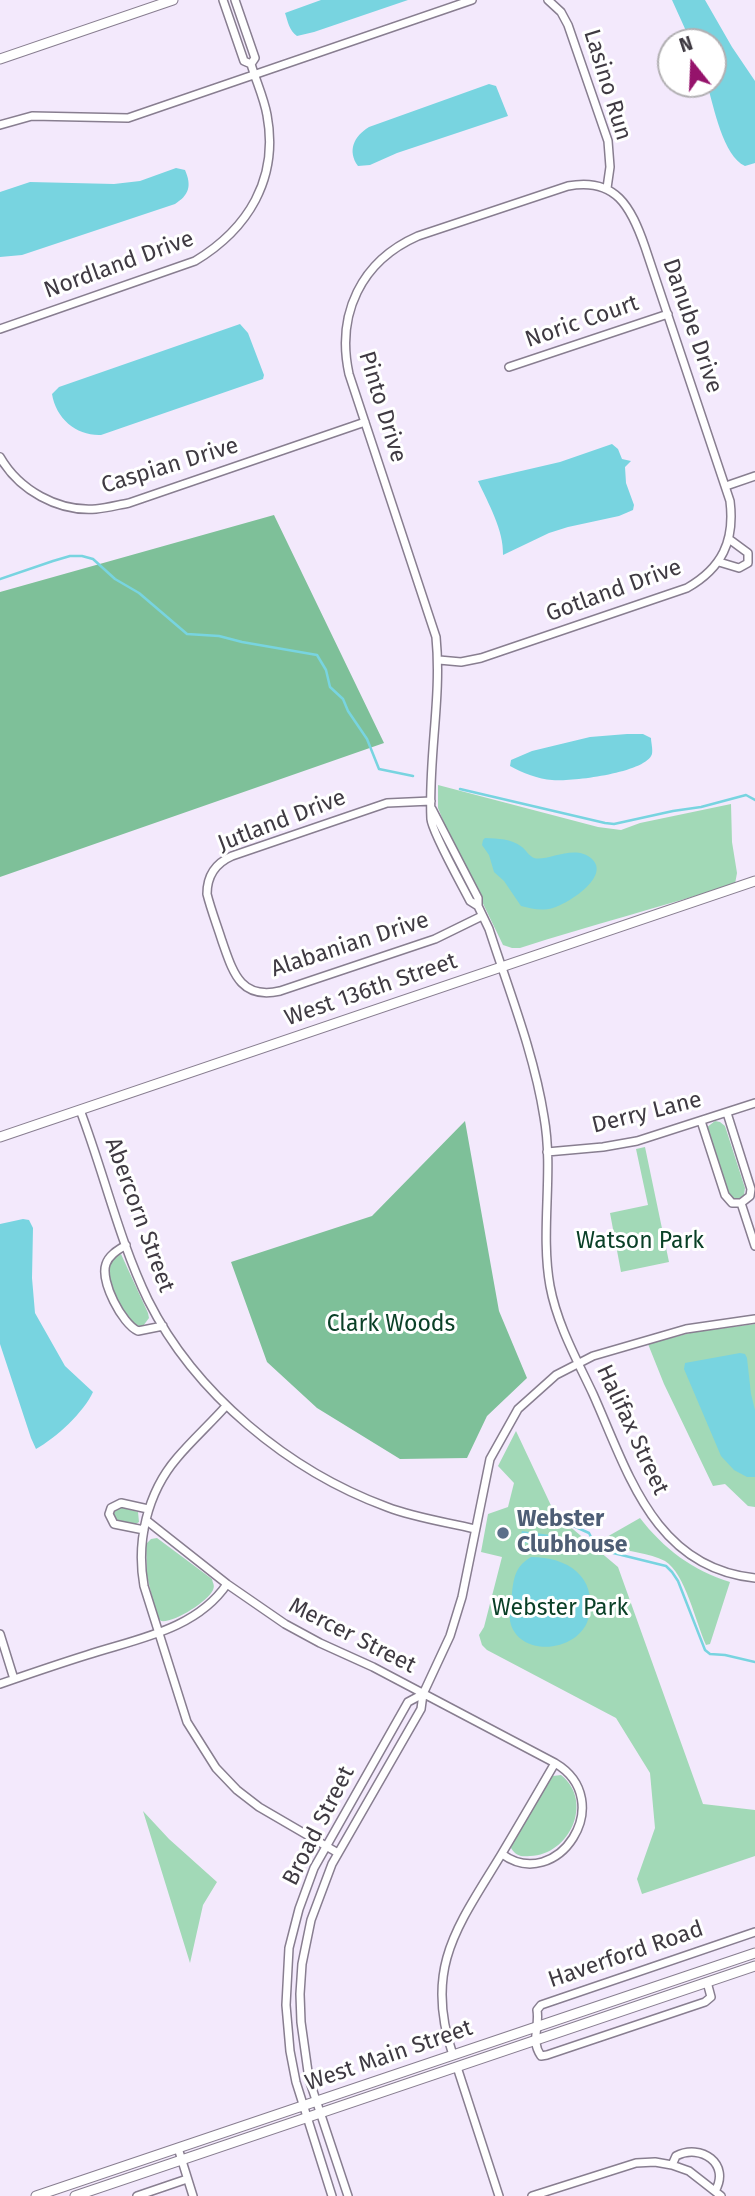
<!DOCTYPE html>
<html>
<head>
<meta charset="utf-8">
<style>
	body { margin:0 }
	#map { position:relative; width:755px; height:2196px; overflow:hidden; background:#f3e9fc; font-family:"Fira Sans",sans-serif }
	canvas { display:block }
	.north { position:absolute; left:657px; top:28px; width:70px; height:70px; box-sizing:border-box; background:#fff; border:2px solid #b2b0b3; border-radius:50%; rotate:342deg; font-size:19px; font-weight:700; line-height:28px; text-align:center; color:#3f3a42 }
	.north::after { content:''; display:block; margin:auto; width:24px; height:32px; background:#95136b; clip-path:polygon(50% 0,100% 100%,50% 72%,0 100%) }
</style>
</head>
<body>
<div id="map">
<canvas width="755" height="2196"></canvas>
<div class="north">N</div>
</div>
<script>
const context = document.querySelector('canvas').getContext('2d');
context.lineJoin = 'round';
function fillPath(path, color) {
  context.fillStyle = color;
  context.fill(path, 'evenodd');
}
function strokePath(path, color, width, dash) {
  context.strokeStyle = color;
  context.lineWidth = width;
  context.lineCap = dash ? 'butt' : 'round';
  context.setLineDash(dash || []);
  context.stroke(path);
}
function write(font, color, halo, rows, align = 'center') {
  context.font = font + ' "Fira Sans",sans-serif';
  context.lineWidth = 6;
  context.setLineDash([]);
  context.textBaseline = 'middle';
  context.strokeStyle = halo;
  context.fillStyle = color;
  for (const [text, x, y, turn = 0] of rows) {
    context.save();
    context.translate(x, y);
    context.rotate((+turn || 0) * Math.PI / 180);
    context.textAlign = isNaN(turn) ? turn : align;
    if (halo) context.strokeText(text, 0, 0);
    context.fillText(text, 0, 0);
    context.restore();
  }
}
fillPath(new Path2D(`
	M438 785 598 827 621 830 640 823 731 804 732 842 737 873 735 884C664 906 591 925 520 948H512L503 945 445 825 438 808Z
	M715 1121 720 1122 725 1126 745 1188 744 1195 738 1199 729 1197 706 1128Z
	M645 1147 669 1262 621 1272 610 1213 648 1205 636 1149Z
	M121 1254 148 1313 149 1318 143 1326H136C132 1322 126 1318 123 1314 114 1299 96 1260 121 1254Z
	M755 1324V1507L748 1506 725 1484 713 1486 664 1384 648 1344 694 1332Z
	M516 1431 555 1514 618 1567 703 1804 755 1810V1856L642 1894 637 1879 655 1828 650 1773 616 1718 487 1650 482 1645 479 1635 484 1627 502 1557 481 1552 488 1514 508 1507 514 1483 498 1466Z
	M119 1507 138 1512 139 1522 134 1525 114 1520 112 1512Z
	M640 1518C663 1548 693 1571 730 1582L710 1644 706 1645C696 1623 685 1573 665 1561 649 1553 629 1551 611 1548L605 1538Z
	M157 1538 212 1579C213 1584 215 1585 213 1590 207 1602 174 1623 161 1621L157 1617 147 1576 146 1544 151 1539Z
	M561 1775C594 1801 570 1855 530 1856 521 1857 516 1856 511 1848L512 1843 549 1781 553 1776Z
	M143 1811 169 1839 217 1882 203 1905 190 1963Z`), '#a2d9b7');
fillPath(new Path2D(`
	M274 515 384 743 0 877V592Z
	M465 1121 499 1311 527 1378 487 1416 467 1458 400 1459 317 1408 267 1362 231 1262 372 1216Z`), '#7ec099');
fillPath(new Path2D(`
	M321 0H408L314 32 297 36C289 30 288 22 285 13Z
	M672 0H705L732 47 755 81V163L745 166C723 156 714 107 707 84H713V42H691Z
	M489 84 496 86 508 116 397 153 370 165 358 166C347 151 354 136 369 127Z
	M176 168 185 170C192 186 189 195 175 204L22 255 0 257V192L30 182 114 184 140 181Z
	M240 324 248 333 264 375 263 379 101 435C77 436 56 419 52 394L59 387Z
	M612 444 618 449 622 459 631 461 625 467 626 483 634 505 633 510 619 516 568 527 549 533 503 555C504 530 488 503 478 481L560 462Z
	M627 734H643L651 738C651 742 653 749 652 754 646 773 570 782 552 780 539 779 522 773 510 766L511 760 532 751 590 737Z
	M485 838C499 839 510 838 522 847 526 850 529 856 534 858 547 862 575 843 592 859 611 877 567 904 553 908 542 911 532 909 521 906L504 881 494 872 489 855 482 845 483 840Z
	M23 1219 29 1220 33 1228 32 1278 35 1313 65 1366 93 1392C84 1412 56 1438 36 1449L31 1438 0 1344V1224Z
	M740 1353 745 1354 747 1358 751 1394 755 1410V1477H747L734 1470 721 1456 684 1369 685 1363Z
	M522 1531 550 1535 548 1546 519 1542Z
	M531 1557C567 1557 597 1576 589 1616 582 1651 523 1659 511 1625 508 1616 511 1603 512 1593 514 1576 516 1566 531 1557Z`), '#78d4e0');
strokePath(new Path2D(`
	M0 579 53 561 70 556H82L93 559 115 579 139 593 187 634 219 636 242 642 317 655 326 670 330 687 343 699 348 711 367 739 379 769 413 776
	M460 789 605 823 614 824 673 811 701 807 746 795 755 800
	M560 1520 589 1533 597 1549 666 1566 672 1572 678 1581 705 1650 710 1654 725 1655 755 1662`), '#78d4e0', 2.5);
const minor = new Path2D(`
	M235 0 255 58 251 64
	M548 0 561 12 568 25 608 141 610 167 607 188
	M0 125 32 116 128 118 472 0
	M0 329 195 261C248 229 279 179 267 115 264 98 256 81 251 64L244 61 223 0
	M509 367 668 314
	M0 457C19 490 58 512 96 509 107 508 118 505 129 503L365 422
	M726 486 755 476
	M719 562 739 568 748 563V553L729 539
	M439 660 461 662 481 658 687 588C722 568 735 541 730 501L645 247C631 207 616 177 568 186L418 236C361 261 336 314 349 374L436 637C442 697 428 758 431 819 432 832 462 885 470 901L478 906
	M431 801 387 803 232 856C216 863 207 876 207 894 211 910 217 925 222 941 233 972 240 1000 280 991L435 939 482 916
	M432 809 478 898V906L489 929C509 991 534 1053 544 1117 554 1173 540 1230 550 1286 557 1324 577 1360 593 1394 628 1472 654 1568 755 1578
	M80 1110C104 1173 119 1240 148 1300 195 1394 289 1471 387 1507 416 1518 446 1522 475 1529
	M701 1121 725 1195 732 1203H741L750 1196 751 1189 727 1113
	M547 1152 603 1147 637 1141 755 1103
	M741 1203 755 1246
	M126 1245C118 1250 109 1255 106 1264 100 1281 122 1324 138 1331L163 1326
	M226 1406C210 1424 192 1440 177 1458 147 1493 136 1542 144 1586L187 1722 216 1768 237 1790 259 1807 338 1853
	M146 1520 227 1584 285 1624 320 1643 373 1667 555 1763
	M144 1530 114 1524 109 1514 111 1508 121 1503 148 1509
	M0 1634 14 1679
	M0 1684C29 1674 58 1664 87 1655 136 1639 196 1630 227 1584
	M707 1982 711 1997 705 2002 547 2055 541 2056C530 2040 540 2028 537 2010L541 2005 755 1932
	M453 2055C423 1968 458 1926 501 1855 519 1825 537 1794 555 1763 619 1801 557 1894 502 1854
	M457 2067 499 2196
	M178 2148 193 2196
	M672 2165 676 2156C701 2143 731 2164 715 2191
	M137 2196 187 2179
	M332 2196 296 2082 290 2051 286 2005 289 1948 299 1909 314 1868 408 1702 423 1694
	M348 2196 309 2079 301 2022 300 1994 302 1964 311 1920 332 1864 421 1709 423 1694 450 1636 462 1597 490 1459 518 1409 556 1375 593 1356 686 1329 755 1319
	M532 2196 636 2163 655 2162 672 2165 689 2171 721 2196`);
const tertiary = new Path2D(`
	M0 59 173 0
	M0 1137 755 881
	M36 2196 755 1953
	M75 2196 755 1966`);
strokePath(minor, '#887e90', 10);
strokePath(tertiary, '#887e90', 11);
strokePath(minor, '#fff', 7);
strokePath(tertiary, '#fff', 9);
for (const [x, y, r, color] of [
	[503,1533,7,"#5c6f8a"]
]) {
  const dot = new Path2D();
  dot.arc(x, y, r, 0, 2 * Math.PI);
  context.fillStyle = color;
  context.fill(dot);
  strokePath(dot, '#fff', 2.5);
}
write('23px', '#3f3a42', '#fff', [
	["Lasino Run",607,85,73],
	["Nordland Drive",119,265,-20],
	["Noric Court",582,322,-19],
	["Danube Drive",692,326,71],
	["Pinto Drive",382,407,73],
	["Caspian Drive",170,466,-17],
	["Gotland Drive",614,591,-20],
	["Jutland Drive",282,821,-21],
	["Alabanian Drive",350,945,-18],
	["West 136th Street",371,990,-19],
	["Derry Lane",647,1113,-14],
	["Abercorn Street",139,1215,70],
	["Halifax Street",632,1430,65],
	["Mercer Street",352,1636,27],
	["Broad Street",319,1826,-63],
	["Haverford Road",626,1955,-19],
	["West Main Street",389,2056,-19]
]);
write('23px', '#0a4027', '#fff', [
	["Watson Park",640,1242],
	["Clark Woods",391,1325],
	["Webster Park",560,1609]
]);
write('bold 23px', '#4e5e75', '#fff', [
	["Webster",517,1520],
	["Clubhouse",517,1546]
], 'left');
</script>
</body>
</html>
